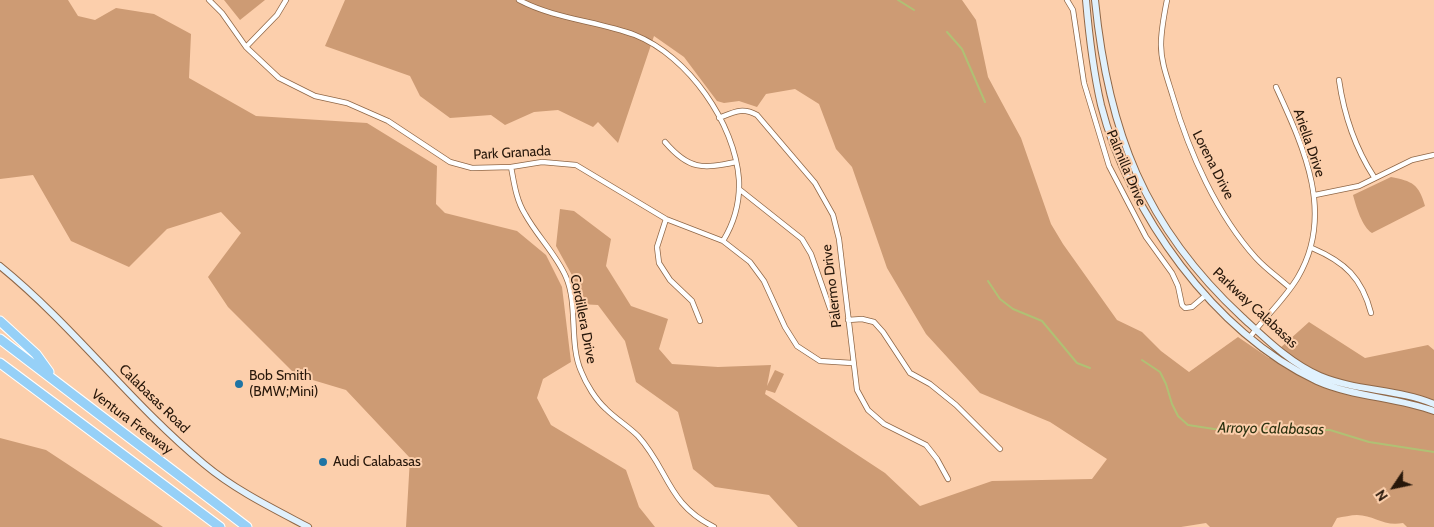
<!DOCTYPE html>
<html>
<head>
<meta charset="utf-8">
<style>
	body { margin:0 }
	#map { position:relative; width:1434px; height:527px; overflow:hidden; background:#fccfac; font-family:Cabin,sans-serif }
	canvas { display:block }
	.north { position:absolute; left:1369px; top:462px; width:50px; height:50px; -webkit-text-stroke:4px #fccfac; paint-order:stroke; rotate:236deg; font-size:14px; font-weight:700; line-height:20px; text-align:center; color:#27170a }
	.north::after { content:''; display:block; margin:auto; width:18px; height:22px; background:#27170a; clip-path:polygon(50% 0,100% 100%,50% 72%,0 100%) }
</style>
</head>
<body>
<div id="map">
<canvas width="1434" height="527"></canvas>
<div class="north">N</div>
</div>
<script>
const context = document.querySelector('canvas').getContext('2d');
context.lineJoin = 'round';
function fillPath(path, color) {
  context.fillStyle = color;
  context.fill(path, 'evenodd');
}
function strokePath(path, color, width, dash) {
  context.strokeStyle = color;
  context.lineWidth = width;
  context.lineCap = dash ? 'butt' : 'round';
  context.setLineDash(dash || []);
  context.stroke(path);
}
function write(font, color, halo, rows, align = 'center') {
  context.font = font + ' Cabin,sans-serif';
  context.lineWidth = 4;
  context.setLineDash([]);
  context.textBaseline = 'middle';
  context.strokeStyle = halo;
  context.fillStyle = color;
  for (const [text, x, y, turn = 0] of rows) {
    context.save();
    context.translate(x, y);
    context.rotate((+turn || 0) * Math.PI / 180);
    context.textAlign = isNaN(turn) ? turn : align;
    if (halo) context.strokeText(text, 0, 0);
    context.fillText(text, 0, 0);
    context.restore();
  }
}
fillPath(new Path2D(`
	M0 0H68L78 16 95 20 116 8 154 14 191 34 189 78 256 116 367 123 437 166 436 204 445 213 517 231 546 255 562 287 571 362 543 379 537 398 551 425 626 470 639 507 655 527H406L410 458 346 390 296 375 228 307 208 277 241 233 221 212 167 229 129 267 71 241 33 175 0 179Z
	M224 0H265L240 20Z
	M345 0H962L976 20 988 77 1021 138 1051 224 1063 244 1117 320 1142 332 1161 351 1189 372 1238 337 1269 358 1309 322 1365 358 1428 345 1434 350V527H1407L1403 523C1384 527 1374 515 1357 515 1351 515 1343 517 1337 518L1332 527H1210L1206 523 1181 527H798L769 495 715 487 693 469 678 412 636 382 625 341 598 305 579 304 573 277 556 246 560 209 574 211 611 239 606 266 631 306 668 319 659 349 672 364 718 367 771 365 767 386 775 370 784 374 775 393 766 390 765 394 885 473 920 506 992 481 1092 479 1107 459 1050 422 980 393 926 334 887 268 852 167 836 149 819 104 795 89 766 94 757 107 739 101 724 103 717 101 684 57 654 36 618 143 598 122 593 127 558 110 534 112 505 125 491 115 450 118 420 96 410 76 325 46Z
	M1391 177C1412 181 1419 184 1425 206L1372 233C1362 227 1356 206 1353 195Z
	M0 438 46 450 163 527H0Z`), '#cd9b74');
strokePath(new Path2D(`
	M898 0 914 10
	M947 32 962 49 985 102
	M988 281 1000 299 1013 309 1042 321 1077 363 1090 368
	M1142 360 1160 372 1166 384 1172 404 1178 416 1188 425 1214 429 1330 430 1369 442 1434 452`), '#b0c074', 2);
const street = new Path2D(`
	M209 0 222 13 246 47 279 78 315 96 347 103 388 121 450 162 472 168 511 167 542 162 576 165 666 219 723 241 750 262 764 281 785 327 797 346 820 361 852 363
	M519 0C555 19 597 21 635 35 688 56 735 123 739 180 740 202 734 223 723 241
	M1067 0 1073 10 1084 83 1109 166 1146 237 1172 273 1178 286 1182 305 1185 308 1192 307 1206 295
	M1167 0C1164 15 1161 30 1161 45 1161 63 1168 80 1173 97 1189 152 1217 215 1256 258 1266 269 1279 278 1290 288
	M246 47 277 15 286 0
	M1339 80C1344 115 1354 146 1374 177
	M719 118C734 112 742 107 757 115L815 183 833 215 839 239 857 390 868 410 884 424 926 445 937 459 948 479
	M665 142C689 170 702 169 736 162
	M511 167C514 182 516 200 525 214 537 236 556 254 566 277 578 304 569 344 581 371 586 384 596 400 606 409 616 419 628 426 638 436 669 470 667 504 714 527
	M739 189 802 239 811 254 833 317
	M1315 195 1359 186 1412 160 1434 155
	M666 219 657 247 659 263 670 280 692 301 700 321
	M1312 248C1345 262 1362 278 1371 313
	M848 320 862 319 874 322 883 332 910 373 930 384 956 405 1000 449
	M1250 337C1265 317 1285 299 1298 277 1335 214 1304 148 1276 87`);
const secondary = new Path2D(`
	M1086 0C1089 35 1093 70 1101 105 1128 212 1215 334 1317 381 1353 397 1396 397 1434 411
	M1095 0C1108 131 1144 226 1242 317 1266 339 1290 363 1320 376 1356 391 1398 389 1434 404
	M0 266C74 326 131 404 204 464 235 490 272 508 308 527`);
const highway = new Path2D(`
	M0 321 36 354 49 372
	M0 339 247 527
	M0 363 220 527`);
strokePath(street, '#8f6747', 6);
strokePath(secondary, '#8f6747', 8);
strokePath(highway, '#fff', 11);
strokePath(street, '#fff', 4.5);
strokePath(secondary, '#e0f1fd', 6);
strokePath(highway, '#96d0f7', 9);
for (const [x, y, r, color] of [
	[239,384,5,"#1e74a4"],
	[323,462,5,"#1e74a4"]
]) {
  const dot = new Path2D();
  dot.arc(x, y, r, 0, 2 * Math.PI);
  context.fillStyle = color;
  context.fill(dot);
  strokePath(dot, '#fccfac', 2);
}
write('14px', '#27170a', '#fccfac', [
	["Ariella Drive",1309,143,71],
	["Park Granada",512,153,-3],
	["Lorena Drive",1213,165,63],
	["Palmilla Drive",1126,168,67],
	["Palermo Drive",832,286,-97],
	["Parkway Calabasas",1255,308,43],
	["Cordillera Drive",583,319,79],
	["Calabasas Road",154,399,44],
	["Ventura Freeway",132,422,37]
]);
write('14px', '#27170a', '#fccfac', [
	["Bob Smith",249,376],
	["(BMW;Mini)",249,392],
	["Audi Calabasas",333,462]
], 'left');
write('italic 15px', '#2b3210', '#fccfac', [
	["Arroyo Calabasas",1271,429,1]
]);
</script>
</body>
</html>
